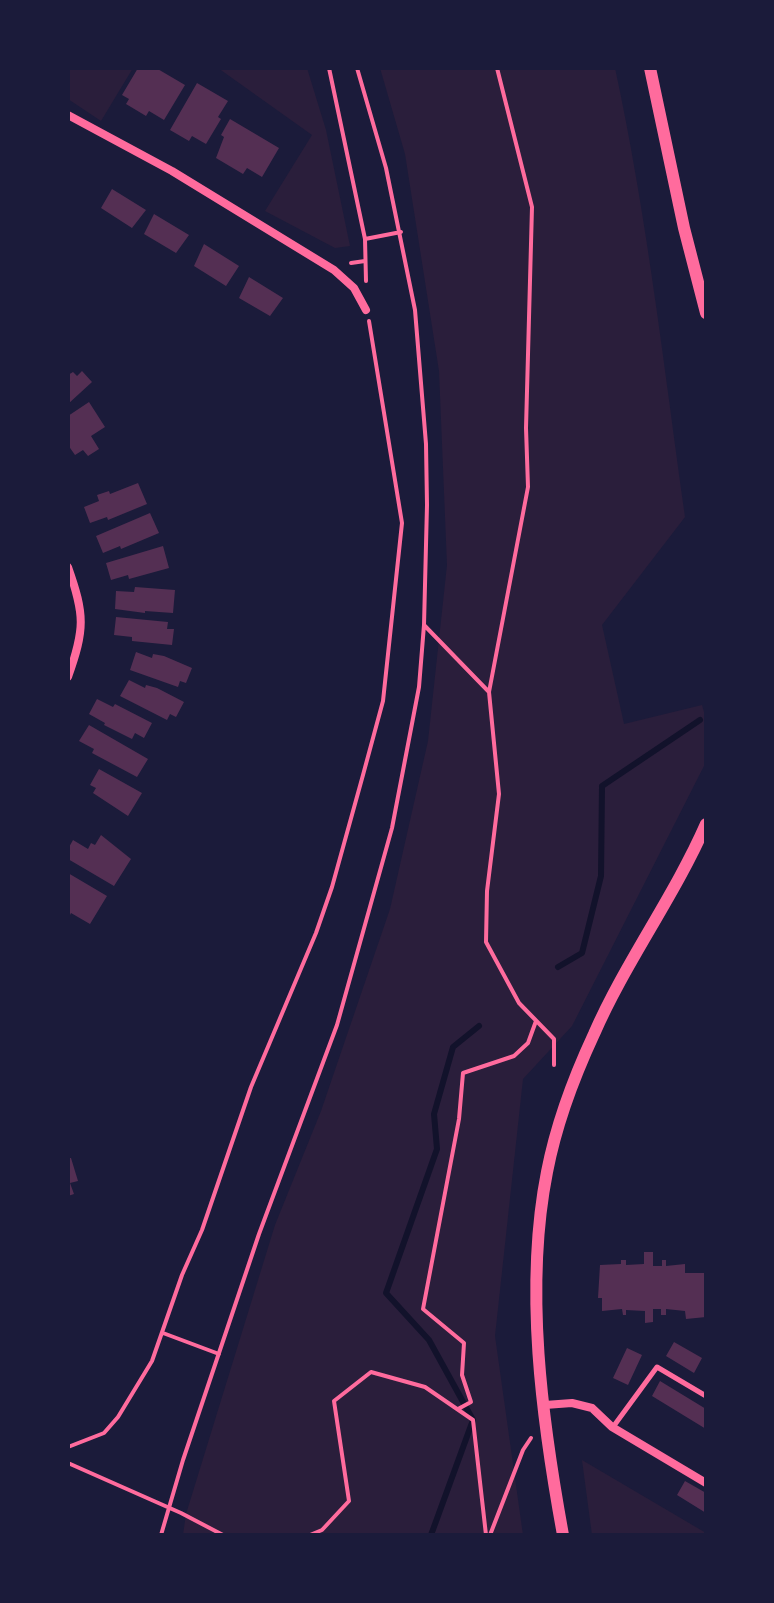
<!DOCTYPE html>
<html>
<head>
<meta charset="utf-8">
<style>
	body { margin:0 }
	#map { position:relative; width:774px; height:1603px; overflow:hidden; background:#1b1b3a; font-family:"DM Sans",sans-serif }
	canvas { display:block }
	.frame { position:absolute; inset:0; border:70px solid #1b1b3a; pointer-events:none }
</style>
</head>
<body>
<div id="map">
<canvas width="774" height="1603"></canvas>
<div class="frame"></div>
</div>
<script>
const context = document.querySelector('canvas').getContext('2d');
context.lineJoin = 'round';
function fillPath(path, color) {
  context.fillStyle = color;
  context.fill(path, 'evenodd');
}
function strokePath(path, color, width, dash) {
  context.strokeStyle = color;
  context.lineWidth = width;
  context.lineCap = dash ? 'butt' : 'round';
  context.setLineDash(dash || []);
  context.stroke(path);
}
fillPath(new Path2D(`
	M68 68H133L101 121 68 99Z
	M218 68H307L326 130 350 246 335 248 265 211 312 135Z
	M380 68H615C647 216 664 368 685 517L602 625 624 724 702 705 706 719V762L572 1026 523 1079 495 1336 523 1535H183L186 1514 275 1225 321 1111 390 909 428 741 447 565 439 371 405 154Z
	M582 1460 706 1533V1535H592Z`), '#2a1e3b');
strokePath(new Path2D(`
	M558 967 582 953 601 876 602 786 700 720
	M431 1535 473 1420 429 1340 386 1293 437 1149 434 1114 453 1047 479 1026`), '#12122b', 6);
fillPath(new Path2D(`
	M138 68H156L185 85 164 120 149 111 146 116 126 104 129 99 122 95Z
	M197 83 228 101 218 117 221 119 206 144 192 136 189 141 170 130Z
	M230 119 279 148 262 177 247 168 243 174 216 158 224 137 221 135Z
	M112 189 146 210 132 228 101 208Z
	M154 214 189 235 176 253 144 234Z
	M204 244 239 266 226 286 194 266Z
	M249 277 283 298 270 316 239 298Z
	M82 371 92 382 68 404V375L73 372 77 376Z
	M89 402 105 427 91 436 99 449 88 456 83 450 75 455 68 445V416Z
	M138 483 147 504 108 520 107 517 90 523 84 507 99 501 97 495 109 491 110 494Z
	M150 513 159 533 121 549 120 546 103 553 96 536Z
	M163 546 169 568 129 579 128 575 111 580 106 563Z
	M135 587 175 590 173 613 145 611V613L115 609 116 591 134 592Z
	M116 617 168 622 167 629H174L172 645 132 641V637L114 635Z
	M136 652 152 658 153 654 164 656 192 668 186 683 180 681 178 687 130 670Z
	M129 680 145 688 146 685 157 688 184 702 176 717 170 714 167 720 120 696Z
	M97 699 113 707 115 704 152 723 144 738 135 733 132 739 104 725 105 723 89 714Z
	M89 725 148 759 137 777 92 753 94 749 79 741Z
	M99 769 142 793 128 816 93 793 96 788 90 785Z
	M101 835 131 859 114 886 68 859V849L73 840 88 849 91 843 95 845Z
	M68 873 107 896 90 924 71 913 68 919Z
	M68 1158H71L78 1181 70 1183 74 1194 68 1196Z
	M644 1252H653V1266H662V1260H666V1266L685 1264V1273H706V1317L686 1319 685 1311 666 1309V1315H661V1309H653V1322L645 1323V1311L626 1310V1315H623L622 1309 602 1311V1298H598L600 1265 621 1264V1260H626V1265L644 1264Z
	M674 1342 702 1358 694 1373 666 1356Z
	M627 1348 642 1355 628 1385 613 1378Z
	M660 1381 706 1409V1429L652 1396Z
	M685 1481 706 1493V1513L677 1495Z`), '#542f53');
strokePath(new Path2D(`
	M329 68 365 239 366 281
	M497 68 532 207 526 428 528 487 489 692 499 794 487 891 486 942 519 1003 554 1039V1065
	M365 239 401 232
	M351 263 365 261
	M424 625 489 692
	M163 1333 219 1354
	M458 1409 471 1402 462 1375 464 1343 423 1309 459 1119 463 1073 514 1056 528 1043 536 1021
	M68 1447 104 1433 118 1417 152 1361 182 1275 202 1230 251 1087 316 933 332 887 363 775 383 701 402 523 369 321
	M68 1463 181 1513 223 1535
	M161 1535 183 1460 259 1234 337 1025 392 828 419 687 424 625 427 505 426 444 415 310 386 168 357 68
	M310 1535 322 1530 349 1501 334 1401 371 1372 425 1387 473 1420 486 1535
	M490 1535 523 1450 531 1438`), '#ff6b9d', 4);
strokePath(new Path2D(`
	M613 1427 657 1367 706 1396`), '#ff6b9d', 5);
strokePath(new Path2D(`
	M68 115 172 171 334 270 354 288 366 310
	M68 567C85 615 85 629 68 677
	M545 1405 572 1403 592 1408 612 1427 706 1483`), '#ff6b9d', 8);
strokePath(new Path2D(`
	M650 68 684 228 706 313
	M563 1535C542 1420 524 1288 547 1172 556 1125 574 1077 594 1034 626 961 674 897 706 824`), '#ff6b9d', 12);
</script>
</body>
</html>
